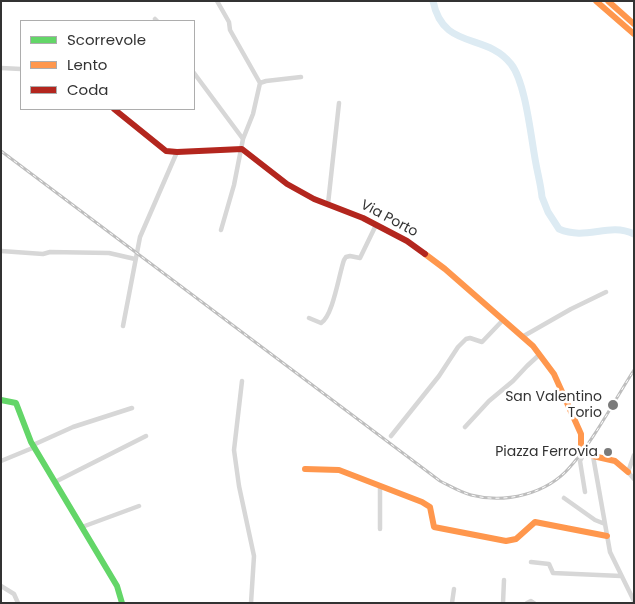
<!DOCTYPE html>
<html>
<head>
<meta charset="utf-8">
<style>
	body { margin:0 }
	#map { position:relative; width:635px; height:604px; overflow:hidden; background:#fff; font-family:Poppins,sans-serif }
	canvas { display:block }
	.frame { position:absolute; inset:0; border:2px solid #333; pointer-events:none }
	.legend { position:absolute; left:20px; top:20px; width:175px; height:90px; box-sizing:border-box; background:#fff; border:1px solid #adadad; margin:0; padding:6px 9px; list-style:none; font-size:15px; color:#333 }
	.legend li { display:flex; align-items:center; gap:10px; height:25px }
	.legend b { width:25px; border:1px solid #adadad }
</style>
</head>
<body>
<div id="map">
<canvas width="635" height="604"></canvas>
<div class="frame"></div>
<ul class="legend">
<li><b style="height:6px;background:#63d668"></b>Scorrevole</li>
<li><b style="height:6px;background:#ff974d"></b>Lento</li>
<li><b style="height:6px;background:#b3261e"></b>Coda</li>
</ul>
</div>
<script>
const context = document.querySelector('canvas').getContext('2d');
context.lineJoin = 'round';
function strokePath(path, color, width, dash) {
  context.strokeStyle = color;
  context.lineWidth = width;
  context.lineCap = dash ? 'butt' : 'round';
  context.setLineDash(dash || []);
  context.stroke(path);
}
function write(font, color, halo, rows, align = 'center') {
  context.font = font + ' Poppins,sans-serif';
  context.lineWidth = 5;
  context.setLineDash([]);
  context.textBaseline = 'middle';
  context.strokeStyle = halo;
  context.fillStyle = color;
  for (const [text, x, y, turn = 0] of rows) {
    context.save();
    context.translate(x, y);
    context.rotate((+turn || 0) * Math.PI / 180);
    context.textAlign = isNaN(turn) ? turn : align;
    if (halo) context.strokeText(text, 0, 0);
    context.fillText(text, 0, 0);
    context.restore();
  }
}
strokePath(new Path2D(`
	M433 1C443 51 486 32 511 64 526 83 531 139 536 164 538 175 541 186 542 197L548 212 559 229C587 241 608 222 634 234`), '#ddebf3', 7);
strokePath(new Path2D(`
	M217 1 229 22 230 30 260 83 253 114 243 139
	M155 19 157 21
	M1 68 21 69
	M194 73 243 139 234 185 221 230
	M260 83 266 81 301 77
	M328 204 339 103
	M1 251 43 254 50 252 109 253 135 259
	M309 318 321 323C333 316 339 274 344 260L346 257 350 256 360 258 376 225
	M123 326 140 237 177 152
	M522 337 571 309 606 292
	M242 381 234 450 239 486 254 556 251 603
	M465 427 489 401 513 381 527 366 539 355
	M391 436 439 376 458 347 466 339 470 338 482 342 503 320
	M33 445 73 427 132 408
	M634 455 628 472 634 479
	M593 456 610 552 634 601
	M1 461 35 447
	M55 482 146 436
	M585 492 580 461 585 452
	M564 498 595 520 605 524
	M82 527 139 506
	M380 529V486
	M531 562 549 564 553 573 621 576
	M1 586 14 594 18 603
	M452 603 454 589
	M503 603 504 580
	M527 603 531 601 534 603`), '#d7d7d7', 4.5);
strokePath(new Path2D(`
	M1 400 16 403 31 442 117 586 122 603`), '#63d668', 6);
strokePath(new Path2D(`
	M596 1 634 34
	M608 1 634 24
	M425 254 445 269 533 346 554 374 581 434V445L583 450 593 456 615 461 628 472
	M305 469 339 470 422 502 430 507 434 527 506 541 516 539 535 522 607 536`), '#ff974d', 6);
strokePath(new Path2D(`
	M114 109 166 151 177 152 242 149 287 184 314 199 363 218 407 241 425 254`), '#b3261e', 6);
const rail = new Path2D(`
	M1 151 440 481C450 486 460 492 471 495 505 504 547 494 570 467 594 440 614 401 634 370`);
strokePath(rail, '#bebebe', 3);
strokePath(rail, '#fff', 1, [4]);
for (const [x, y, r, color] of [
	[613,405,6,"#7a7a7a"],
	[608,452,5,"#7a7a7a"]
]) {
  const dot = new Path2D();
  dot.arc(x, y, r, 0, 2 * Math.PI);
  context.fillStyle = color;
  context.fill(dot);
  strokePath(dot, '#fff', 2);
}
write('14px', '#333', '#fff', [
	["Via Porto",389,219,28]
]);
write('14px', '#333', '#fff', [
	["San Valentino",602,397],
	["Torio",602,413],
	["Piazza Ferrovia",598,452]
], 'right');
</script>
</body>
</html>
